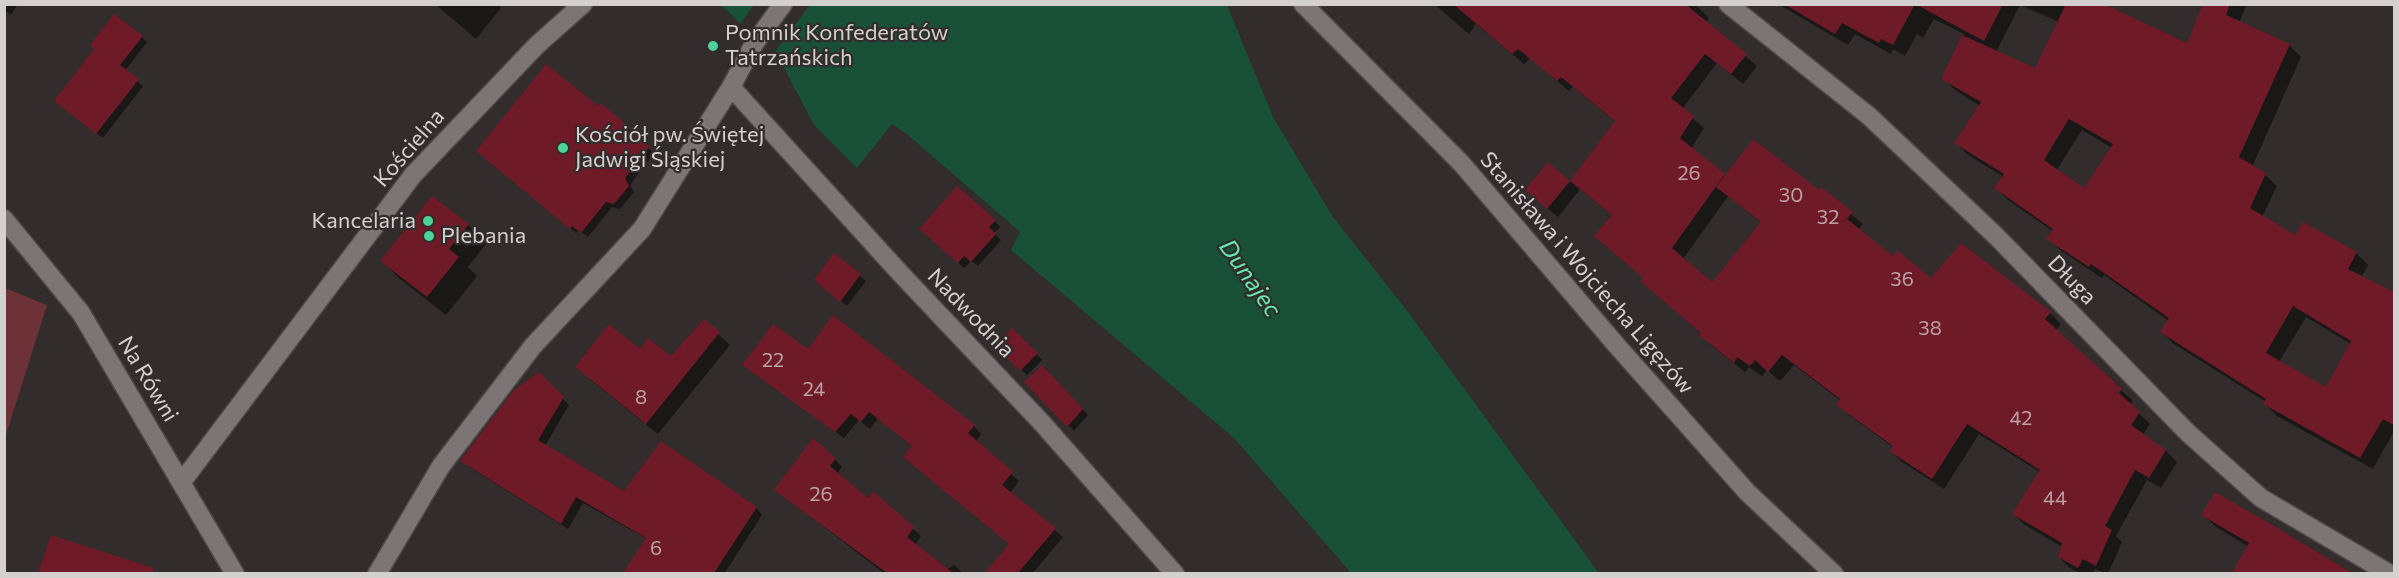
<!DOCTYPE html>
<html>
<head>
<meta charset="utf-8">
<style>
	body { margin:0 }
	#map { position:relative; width:2399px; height:578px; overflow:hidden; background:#322c2c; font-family:Commissioner,sans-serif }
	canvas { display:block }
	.frame { position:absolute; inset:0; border:6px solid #d4d0d0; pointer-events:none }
</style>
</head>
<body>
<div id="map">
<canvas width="2399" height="578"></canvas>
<div class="frame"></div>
</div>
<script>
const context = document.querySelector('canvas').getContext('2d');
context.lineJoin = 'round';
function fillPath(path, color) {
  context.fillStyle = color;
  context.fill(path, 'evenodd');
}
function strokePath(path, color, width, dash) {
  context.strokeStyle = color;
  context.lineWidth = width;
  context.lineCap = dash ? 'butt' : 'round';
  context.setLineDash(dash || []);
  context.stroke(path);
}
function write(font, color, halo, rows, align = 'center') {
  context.font = font + ' Commissioner,sans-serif';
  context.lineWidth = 4.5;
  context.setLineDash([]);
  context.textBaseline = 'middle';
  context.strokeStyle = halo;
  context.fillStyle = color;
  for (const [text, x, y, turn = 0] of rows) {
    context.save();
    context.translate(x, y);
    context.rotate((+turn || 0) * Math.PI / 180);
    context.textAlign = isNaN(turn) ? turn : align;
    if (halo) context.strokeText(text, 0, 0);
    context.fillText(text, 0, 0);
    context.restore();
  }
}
fillPath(new Path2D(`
	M5 288 47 305 5 438Z`), '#6d3237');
fillPath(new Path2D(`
	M721 5H1227L1273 117 1333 217 1408 312 1599 573H1351L1234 438 1011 250 1020 232 908 135 892 124 857 168 814 125 782 64Z`), '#195038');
fillPath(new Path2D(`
	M754 5H810L771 57 738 27Z`), '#322c2c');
fillPath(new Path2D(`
	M4 4H18L11 15 4 10Z
	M435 4H498L501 8 476 39Z
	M1434 4H1694L1698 7 1709 18 1706 23 1757 66 1743 84 1717 63 1682 109 1704 128 1691 149 1726 177 1819 192 1821 190 1863 224 1858 230 1894 258 1931 280 1961 245 2050 313 2061 324 2056 330 2133 401 2130 405 2150 424 2143 435 2166 451 2177 462 2161 488 2147 480 2116 536 2122 542 2108 574 2095 569 2092 574H2081L2070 568 2059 557 2062 547 2025 525 2014 514 2040 472 1979 434 1944 489 1902 462 1891 451 1893 447 1849 415 1838 404 1841 401 1794 365 1780 381 1767 370 1762 376 1749 367 1745 372 1712 346 1701 335 1702 334 1642 281 1644 279 1613 216 1580 189 1558 217 1536 199 1548 164 1570 183 1616 122 1573 87 1569 91 1530 58 1524 64 1476 24 1469 34ZM1728 196 1762 223 1713 284 1683 259Z
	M1778 4H2112L2110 9 2188 45 2205 4H2247L2239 23 2289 45 2301 57 2252 167 2265 175 2277 186 2262 217 2296 237 2304 224 2356 253 2368 265 2361 278 2394 294V431L2373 469 2277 416 2265 404 2266 402 2174 344 2162 332 2169 321 2104 275 2102 278 2060 250 2048 238 2054 232 2008 200 1996 188 2004 177 1968 155 1956 143 1980 106 1955 90 1943 78 1964 34 1934 19 1923 38 1917 34 1905 56 1893 49 1891 54 1855 34 1848 45ZM2020 5 2059 22 2035 70 1996 52ZM2082 130 2112 148 2084 190 2056 171ZM2306 317 2351 344 2327 389 2279 362Z
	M142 37 147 42 125 71 143 86 103 138 61 106Z
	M601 105 625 125 631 131 629 133 654 153 630 185 634 192 620 209 612 207 588 237 579 230 576 233 484 156Z
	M995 221 1000 227 994 233 1001 240 978 266 971 261 964 268 927 234Z
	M468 225 486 244 468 267 477 276 446 315 400 279 382 261Z
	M834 255 866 281 847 306 822 286Z
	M704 321 730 345 658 434 588 378 640 351 671 358Z
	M1012 330 1042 360 1027 375 996 345Z
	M809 351 974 426 981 434 975 442 1019 481 1010 493 1063 537 1032 574H987L1011 545 913 447 878 418 870 429 859 420 844 438 744 365Z
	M1042 367 1088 415 1074 431 1026 382Z
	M539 374 569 405 545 446 624 493 756 508 762 515 724 574H710L704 569 701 574H632L628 569 647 539 583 503 568 529 469 467 462 461Z
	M835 459 842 467 837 474 868 500 873 493 921 536 915 545 946 570 954 565 964 574H885L776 490Z
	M2203 514 2345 571 2347 574H2234L2249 547 2216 527Z
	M135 567 133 574H56L48 571Z`), '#0007');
fillPath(new Path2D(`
	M1453 4H1685L1747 54 1731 74 1705 54 1671 98 1694 116 1680 138 1725 174 1672 248 1712 282 1761 222 1716 187 1753 139 1819 190 1821 187 1853 212 1847 219 1893 256 1898 251 1931 278 1961 243 2051 312 2045 319 2122 389 2119 393 2140 412 2131 425 2166 450 2149 478 2135 470 2105 526 2112 530 2096 566 2083 559 2078 568 2058 557 2062 543 2012 514 2040 470 1967 424 1932 479 1889 451 1893 446 1836 405 1840 399 1782 355 1768 372 1755 360 1750 366 1737 357 1734 363 1699 335 1701 333 1640 281 1643 278 1594 236 1612 215 1570 181 1615 121 1561 77 1557 81 1518 49 1512 54Z
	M1784 4H1915L1893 45 1881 39 1879 43 1842 23 1835 34Z
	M1915 4H2003L1984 41Z
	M2066 4H2104L2187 43 2203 4H2230L2226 15 2290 44 2239 157 2266 173 2250 208 2295 235 2303 222 2357 252 2348 269 2394 292V425L2383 419 2360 458 2263 404 2266 399 2160 332 2169 318 2091 264 2089 267 2046 239 2053 229 1994 188 2004 174 1954 143 1981 102 1941 79 1962 35 2035 68ZM2069 119 2113 144 2084 188 2044 160ZM2293 306 2351 341 2326 387 2266 353Z
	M114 14 143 36 120 65 139 79 96 134 54 101 94 49 90 45Z
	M546 64 598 106 601 103 626 124 624 127 650 146 625 178 629 186 614 204 606 202 581 233 572 226 570 229 476 151Z
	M1548 162 1570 181 1547 209 1525 190Z
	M957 186 996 220 989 227 996 234 971 262 964 256 958 263 919 229Z
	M432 196 469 224 449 249 459 257 427 297 380 261Z
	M834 253 861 274 840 302 814 280Z
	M833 315 975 425 968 433 1013 472 1002 485 1056 528 1018 573H985L1009 544 903 457 912 446 869 412 861 422 851 414 835 432 742 365 773 324 808 349Z
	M704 319 720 332 646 424 575 367 609 324 640 349 648 338 671 356Z
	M1012 328 1038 353 1020 371 994 345Z
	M1042 365 1083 409 1067 427 1024 382Z
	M539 372 564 397 538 440 624 491 661 441 757 507 714 573H623L646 538 576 497 561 524 460 461 514 390Z
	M813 438 836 458 830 466 868 498 873 491 914 527 907 537 953 573H887L774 490Z
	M2215 492 2264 520 2352 573H2232L2249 543 2201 515Z
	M51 535 154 568 153 573H38Z`), '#6f1a27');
const street = new Path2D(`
	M1303 4 1462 164 1618 347 1747 492 1834 574
	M1728 4 1869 116 1996 236 2188 433 2261 498 2390 574
	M731 87 900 273 1042 423 1175 574
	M4 219 81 313 235 574
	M181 483 413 175 537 45 583 4
	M377 574 441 466 533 346 642 229 731 87 754 44 783 4`);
strokePath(street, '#4e4949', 21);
strokePath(street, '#7c7475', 18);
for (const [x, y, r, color] of [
	[713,46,6,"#4dd39a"],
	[563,148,6,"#4dd39a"],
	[428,221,6,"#4dd39a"],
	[429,236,6,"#4dd39a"]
]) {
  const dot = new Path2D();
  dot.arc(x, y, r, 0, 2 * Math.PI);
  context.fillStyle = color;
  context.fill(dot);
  strokePath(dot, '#322c2c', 2);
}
write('20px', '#bba2a6', null, [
	["26",1689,173],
	["30",1791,195],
	["32",1828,217],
	["36",1902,279],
	["38",1930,328],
	["22",773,360],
	["24",814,389],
	["8",641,397],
	["42",2021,418],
	["26",821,494],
	["44",2055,498],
	["6",656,548]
]);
write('22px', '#d4d0d0', '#322c2c', [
	["Pomnik Konfederatów",725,33],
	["Tatrzańskich",725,58],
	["Kościół pw. Świętej",575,135],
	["Jadwigi Śląskiej",575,160],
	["Kancelaria",416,221,"right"],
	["Plebania",441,236]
], 'left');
write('22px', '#d4d0d0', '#322c2c', [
	["Kościelna",409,148,-49],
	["Stanisława i Wojciecha Ligęzów",1587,273,49],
	["Długa",2072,280,46],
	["Nadwodnia",971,313,46],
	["Na Równi",148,379,59]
]);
write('italic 24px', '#63ebaf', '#322c2c', [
	["Dunajec",1250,278,55]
]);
</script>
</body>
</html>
